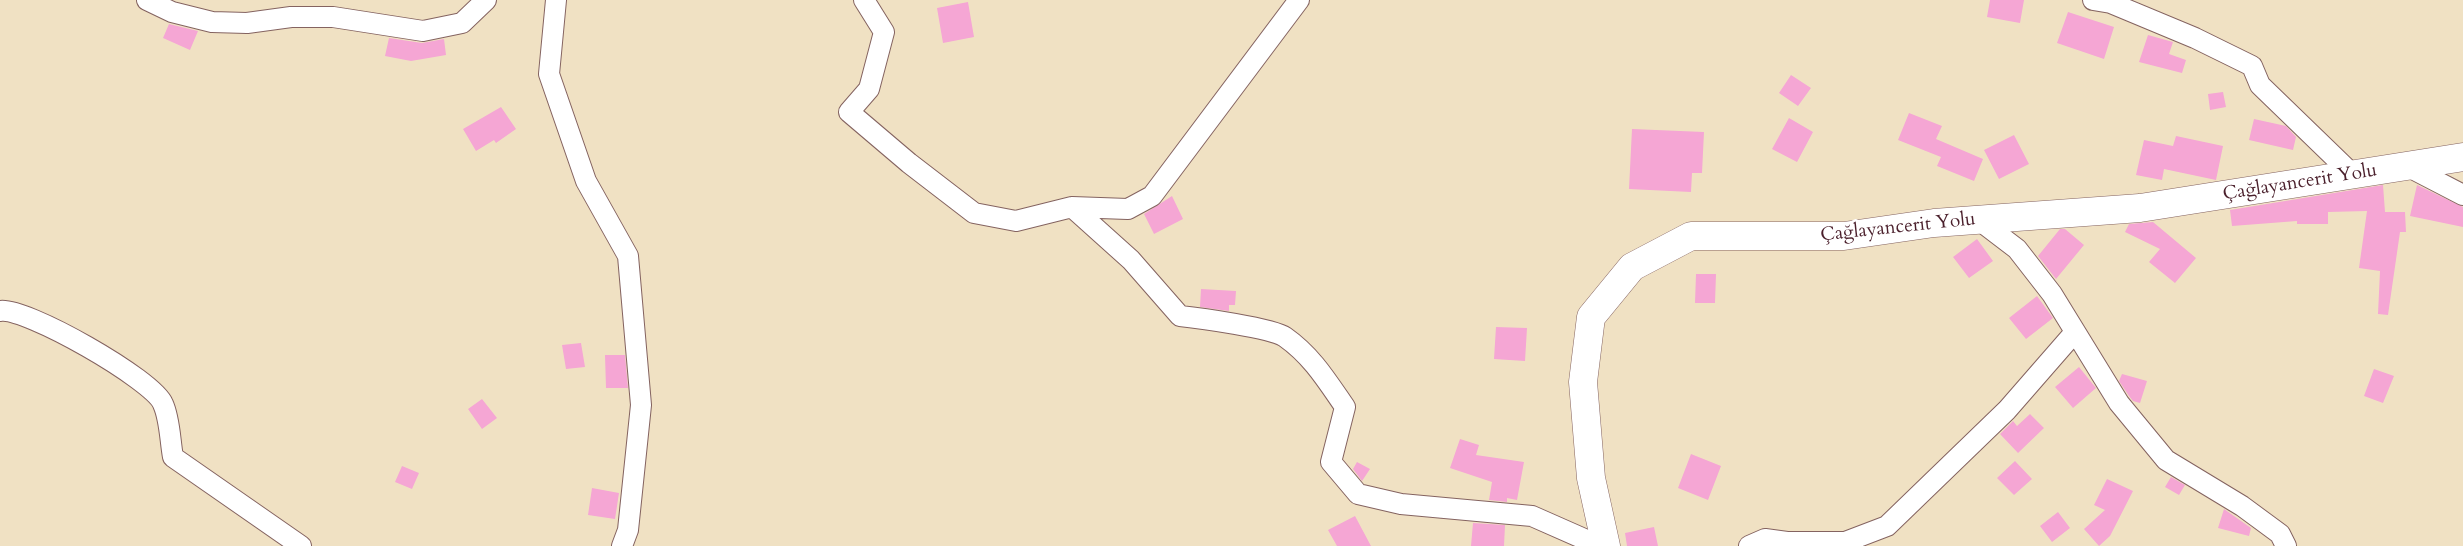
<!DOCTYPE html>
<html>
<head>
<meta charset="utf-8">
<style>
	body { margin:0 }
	canvas { display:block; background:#f0e1c3 }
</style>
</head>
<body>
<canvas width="2463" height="546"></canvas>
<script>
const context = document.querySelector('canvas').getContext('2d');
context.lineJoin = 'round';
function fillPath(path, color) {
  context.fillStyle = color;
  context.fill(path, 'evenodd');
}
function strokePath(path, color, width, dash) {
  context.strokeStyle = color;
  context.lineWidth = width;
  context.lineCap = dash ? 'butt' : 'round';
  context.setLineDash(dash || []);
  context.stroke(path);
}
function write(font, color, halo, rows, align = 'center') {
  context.font = font + ' Cardo,serif';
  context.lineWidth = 5;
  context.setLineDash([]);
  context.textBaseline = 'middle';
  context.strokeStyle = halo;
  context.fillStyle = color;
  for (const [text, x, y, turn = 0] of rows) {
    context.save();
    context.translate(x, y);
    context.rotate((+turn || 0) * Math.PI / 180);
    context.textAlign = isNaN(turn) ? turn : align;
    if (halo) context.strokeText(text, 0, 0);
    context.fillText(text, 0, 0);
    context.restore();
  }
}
fillPath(new Path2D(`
	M1990 0H2024L2020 23 1987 17Z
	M968 2 974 37 943 43 937 8Z
	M2068 12 2114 27 2104 59 2057 43Z
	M169 24 198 31 190 50 163 38Z
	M2148 35 2173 42 2169 54 2186 60 2182 73 2139 62Z
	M389 38 422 43 444 39 446 55 411 61 385 56Z
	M1791 75 1811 88 1798 106 1779 93Z
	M2223 92 2226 107 2210 110 2208 94Z
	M501 107 516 129 496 143 494 140 476 151 463 129Z
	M1909 113 1942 126 1936 139 1983 159 1974 181 1937 166 1941 157 1898 140Z
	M1789 118 1813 132 1797 162 1772 149Z
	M2254 119 2286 126 2296 137 2293 150 2249 140Z
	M1632 129 1704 132 1702 173H1692L1691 192 1629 189Z
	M2014 135 2029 164 1999 179 1984 150Z
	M2176 136 2223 146 2216 180 2164 169 2162 180 2136 175 2144 140 2173 146Z
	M2383 185 2385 212H2405L2406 232H2400L2388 315 2378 314 2380 271 2359 268 2367 211 2328 212V224H2297V221L2232 226 2230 210Z
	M2417 185 2463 207V227L2410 216Z
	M1172 196 1183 219 1154 234 1144 214Z
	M2153 222 2196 258 2175 283 2149 262 2160 249 2125 232 2129 224Z
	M2060 229H2065L2084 245 2056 279 2038 256Z
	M1977 239 1993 261 1969 278 1953 257Z
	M1696 274H1716L1715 303H1695Z
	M1201 289 1236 291 1235 305H1229V311L1200 307Z
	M2037 296 2053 318 2026 339 2009 318Z
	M1496 327 1527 328 1525 361 1494 359Z
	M581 343 585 367 566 369 562 345Z
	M605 355H625L628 388H606Z
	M2079 367 2096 388 2073 408 2055 387Z
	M2374 369 2394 376 2383 403 2364 396Z
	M2122 374 2147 381 2140 403 2133 401 2129 396 2119 381Z
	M482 399 497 418 482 429 468 409Z
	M2030 414 2044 428 2018 453 2000 434 2013 421 2017 426Z
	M1460 439 1479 445 1476 455 1524 462 1517 500 1507 498V502L1489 500 1492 482 1450 468Z
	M1691 454 1721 466 1708 500 1678 488Z
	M2015 461 2032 479 2014 495 1997 478Z
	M1357 462 1370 469 1362 481 1353 469Z
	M402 466 419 473 412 489 395 482Z
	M2171 477 2185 485 2179 495 2165 487Z
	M2107 479 2133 491 2110 536 2099 546 2084 529 2105 510 2094 505Z
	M592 488 619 493 615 519 588 515Z
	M2224 509 2251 528 2249 536 2218 528Z
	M2058 512 2070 528 2052 542 2040 526Z
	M1355 516 1371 546H1337L1328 530Z
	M1473 523 1505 525 1504 546H1471Z
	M1654 527 1658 546H1627L1625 533Z`), '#f5a6d4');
const minor = new Path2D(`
	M147 0 172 12 212 22 247 23 291 17H333L423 31 462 23 486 0
	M556 0 549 74 586 181 628 256 641 405 628 530 622 546
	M864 0 884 32 869 89 849 112 909 163 974 213 1016 221 1072 207 1128 209 1152 196 1299 0
	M2093 0 2111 3 2195 38 2252 66 2260 85 2353 175
	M2407 166 2463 195
	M1072 207 1131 260 1180 316C1199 318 1272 328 1285 337 1312 356 1327 381 1345 407L1331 462 1358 494 1401 504 1532 516 1600 546
	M1979 220 2017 249 2052 294 2119 403 2166 460 2242 506 2280 534 2286 546
	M0 311C24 306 154 380 163 404 170 419 170 441 173 457L301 546
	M1749 546 1765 539 1787 542H1845L1887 526 2007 410 2075 332`);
const secondary = new Path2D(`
	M1606 546 1591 478 1583 382 1591 317 1632 267 1691 236H1844L1934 223 2140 208 2463 157`);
strokePath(minor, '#846360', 22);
strokePath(secondary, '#846360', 29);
strokePath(minor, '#fff', 20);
strokePath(secondary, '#fff', 28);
write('19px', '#4a1f2b', '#fff', [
	["Çağlayancerit Yolu",2300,183,-9],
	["Çağlayancerit Yolu",1898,228,-6]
]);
</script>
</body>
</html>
